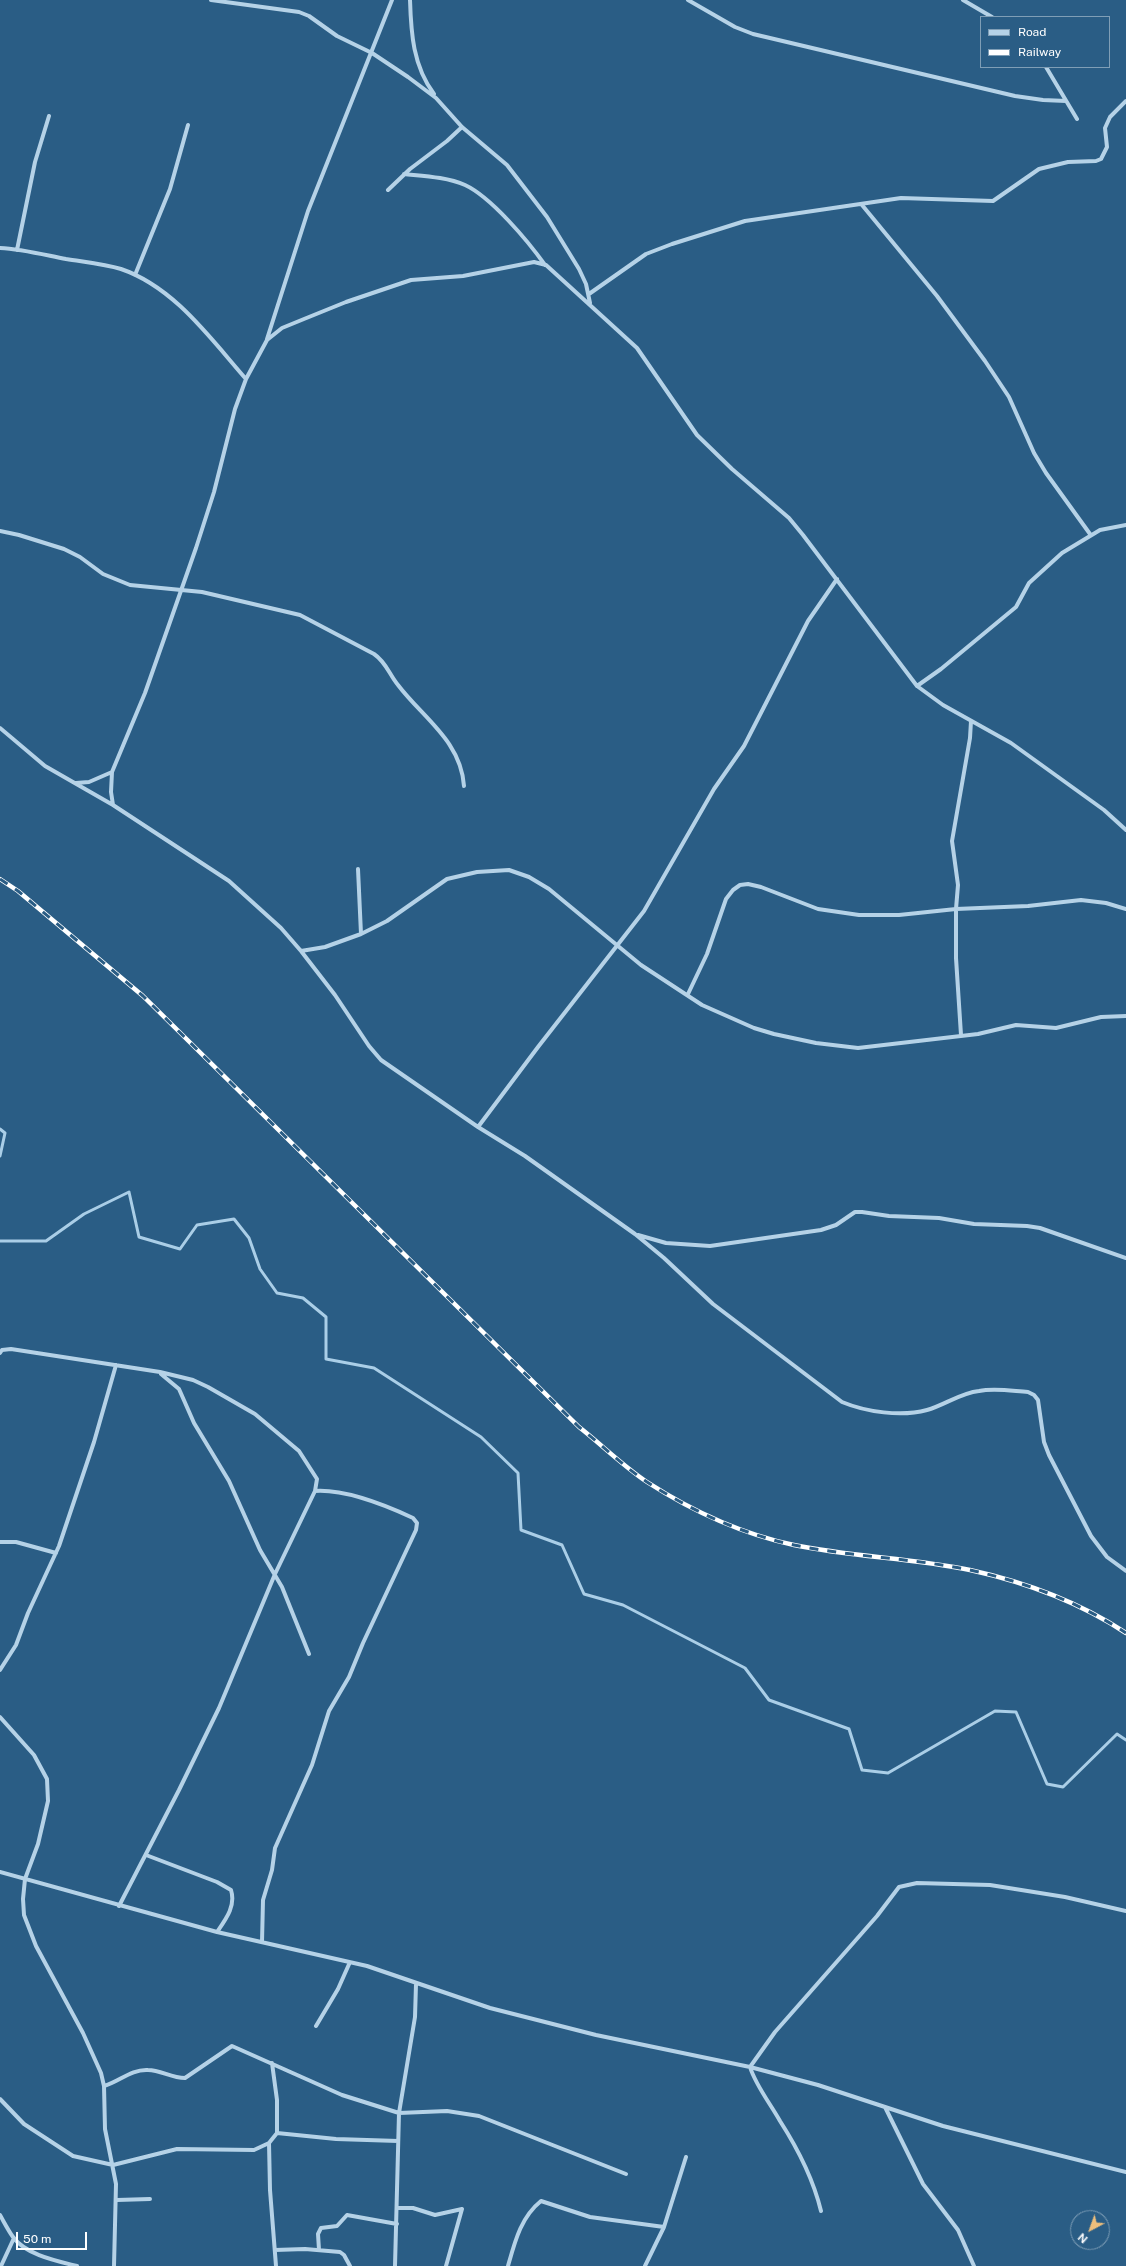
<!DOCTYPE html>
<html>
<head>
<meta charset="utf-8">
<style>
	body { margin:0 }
	#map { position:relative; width:1126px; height:2266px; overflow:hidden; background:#2a5d85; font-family:"Public Sans",sans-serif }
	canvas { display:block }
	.legend { position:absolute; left:980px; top:16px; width:130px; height:52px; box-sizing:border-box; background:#2a5d85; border:1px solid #7f9eb6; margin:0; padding:5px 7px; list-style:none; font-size:12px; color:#fff }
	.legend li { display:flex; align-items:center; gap:8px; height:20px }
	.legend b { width:20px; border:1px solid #7f9eb6 }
	.north { position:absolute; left:1070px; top:2210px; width:40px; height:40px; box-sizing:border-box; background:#2a5d85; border:1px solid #7f9eb6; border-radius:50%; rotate:221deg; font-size:11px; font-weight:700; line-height:16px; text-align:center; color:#fff }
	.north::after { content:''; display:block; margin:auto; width:14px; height:18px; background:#eebf7c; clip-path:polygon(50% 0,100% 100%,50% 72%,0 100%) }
	.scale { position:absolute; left:16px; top:2232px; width:71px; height:18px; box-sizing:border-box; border:2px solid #fff; border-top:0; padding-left:5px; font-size:12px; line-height:14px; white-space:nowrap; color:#fff; -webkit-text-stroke:3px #2a5d85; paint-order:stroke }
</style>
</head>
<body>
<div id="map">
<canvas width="1126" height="2266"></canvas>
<ul class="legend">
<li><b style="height:5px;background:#b5d2e7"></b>Road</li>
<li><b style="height:5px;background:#fff"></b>Railway</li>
</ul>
<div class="north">N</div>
<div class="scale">50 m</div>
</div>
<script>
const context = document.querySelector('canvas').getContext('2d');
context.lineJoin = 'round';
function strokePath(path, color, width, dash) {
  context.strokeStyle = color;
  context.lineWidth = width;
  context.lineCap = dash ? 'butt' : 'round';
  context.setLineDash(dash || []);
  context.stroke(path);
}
strokePath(new Path2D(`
	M0 1129 5 1133 0 1156
	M0 1241H46L84 1214 129 1192 139 1237 180 1249 197 1225 234 1219 249 1238 260 1269 277 1293 303 1298 326 1317V1359L374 1368 481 1437 518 1473 521 1530 562 1545 584 1594 623 1605 745 1668 769 1700 849 1729 862 1770 888 1773 995 1711 1016 1712 1047 1784 1063 1787 1117 1734 1126 1740`), '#aacee7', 3);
strokePath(new Path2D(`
	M211 0 299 12 309 16 337 36 372 53 408 77 436 98 462 127 507 165 547 217 579 269 586 284 590 303
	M410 0C411 33 413 66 434 94
	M688 0 735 27 753 34 1015 96 1043 100 1066 101
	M963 0 992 17
	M1046 67 1077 119
	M404 174C423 176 447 177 465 185 491 197 528 241 545 265
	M388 190 410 169 447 141 462 127
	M862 205 937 296 985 361 1009 397 1034 453 1046 473 1090 534
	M0 248C22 249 45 255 66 259 84 262 104 264 121 269 174 287 210 338 246 379
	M17 250 35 162 49 116
	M135 275 170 189 188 125
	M589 294 646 254 672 244 745 221 901 198 993 201 1039 169 1068 162 1096 161 1101 159 1107 147 1105 128 1110 117 1126 101
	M267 339 308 211 392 0
	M0 531 19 535 64 549 80 557 103 574 130 585 202 592 300 615 374 654C386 662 389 674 398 685 423 718 461 741 464 786
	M917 686 941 669 1016 607 1029 583 1062 553 1100 530 1126 525
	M0 728 45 766 113 805 229 881 281 928 301 951 335 995 369 1046 381 1060 478 1127 525 1156 635 1234 664 1258 713 1304 842 1402C866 1412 901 1417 927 1410 945 1405 960 1393 979 1391 995 1388 1012 1391 1028 1392L1034 1395 1038 1400 1044 1442 1049 1455 1091 1536 1107 1557 1126 1571
	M76 783 89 782 112 772
	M113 805 111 792 112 772 145 693 196 548 214 492 235 409 246 379 267 340 282 328 304 319 346 302 411 280 463 276 534 262 546 265 637 348 697 435 732 469 789 518 803 535 917 686 943 705 1011 743 1104 810 1126 830
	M358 869 361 934
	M301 951 325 947 361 934 387 921 447 879 477 872 509 870 529 877 549 889 641 965 702 1005 754 1028 774 1034 816 1043 858 1048 978 1034 1016 1025 1056 1028 1101 1017 1126 1016
	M688 994 707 954 726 899 733 890 740 885 748 884 761 887 818 909 859 915H899L956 909 1028 906 1081 900 1106 903 1126 909
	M961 1035 956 958V909L958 885 952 841 970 738 971 721
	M478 1127 538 1047 644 911 714 789 744 746 808 621 837 579
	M638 1235 666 1243 710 1246 821 1230 836 1225 855 1212H862L889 1216 939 1218 974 1224 1027 1226 1040 1228 1126 1258
	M0 1353 2 1350 11 1349 160 1372 193 1380 208 1387 255 1414 299 1451 317 1479 315 1491 275 1574 219 1708 179 1790 119 1906
	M161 1374 179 1389 194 1423 229 1481 260 1550 282 1587 309 1654
	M0 1542H16L56 1553
	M0 1670 16 1645 28 1613 59 1546 94 1442 116 1365
	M0 1717 34 1755 47 1779 48 1801 38 1844 25 1879 23 1899 24 1915 36 1946 83 2033 101 2073 104 2086 105 2129 116 2184 114 2266
	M146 1855 217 1882 231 1890C236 1906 226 1919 217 1932
	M0 1872 217 1932 367 1966 490 2008 596 2035 750 2067 818 2085 943 2126 1126 2172
	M262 1942 263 1900 272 1870 275 1848 312 1765 329 1711 349 1677 363 1643 416 1530 417 1523 413 1518C385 1505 346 1489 315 1491
	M316 2026 338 1989 350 1962
	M104 2086C119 2082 131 2069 148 2070 161 2070 171 2078 185 2078L232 2046 342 2095 399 2113 447 2111 479 2116 626 2174
	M0 2099 24 2124 73 2156 113 2165 177 2149 254 2150 269 2143 277 2133V2100L272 2063
	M885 2107 923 2184 958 2230 974 2266
	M277 2133 336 2139 398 2141
	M269 2143 270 2190 276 2266
	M117 2200 150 2199
	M397 2208H413L435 2215 462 2209
	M821 2211C813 2178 798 2149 780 2121 770 2103 756 2086 750 2067L775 2032 877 1916 899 1887 917 1883 990 1885 1065 1897 1126 1911
	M0 2215C4 2222 8 2230 13 2237 26 2255 57 2261 77 2266
	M275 2250 305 2249 340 2252 344 2255 350 2266
	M319 2250 318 2234 321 2228 337 2226 347 2215 397 2224
	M1 2266 14 2238
	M395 2266 399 2113 415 2017 416 1984
	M446 2266 462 2209
	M508 2266C515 2241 521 2217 541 2201L590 2217 664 2227
	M645 2266 664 2227 686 2157`), '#b5d2e7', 4);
const rail = new Path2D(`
	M0 879 18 891 143 996 579 1427C602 1445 623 1466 647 1482 692 1511 742 1534 794 1545 852 1557 912 1558 970 1570 1025 1582 1079 1602 1126 1633`);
strokePath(rail, '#fff', 4.5);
strokePath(rail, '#2a5d85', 3, [9]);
</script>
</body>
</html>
